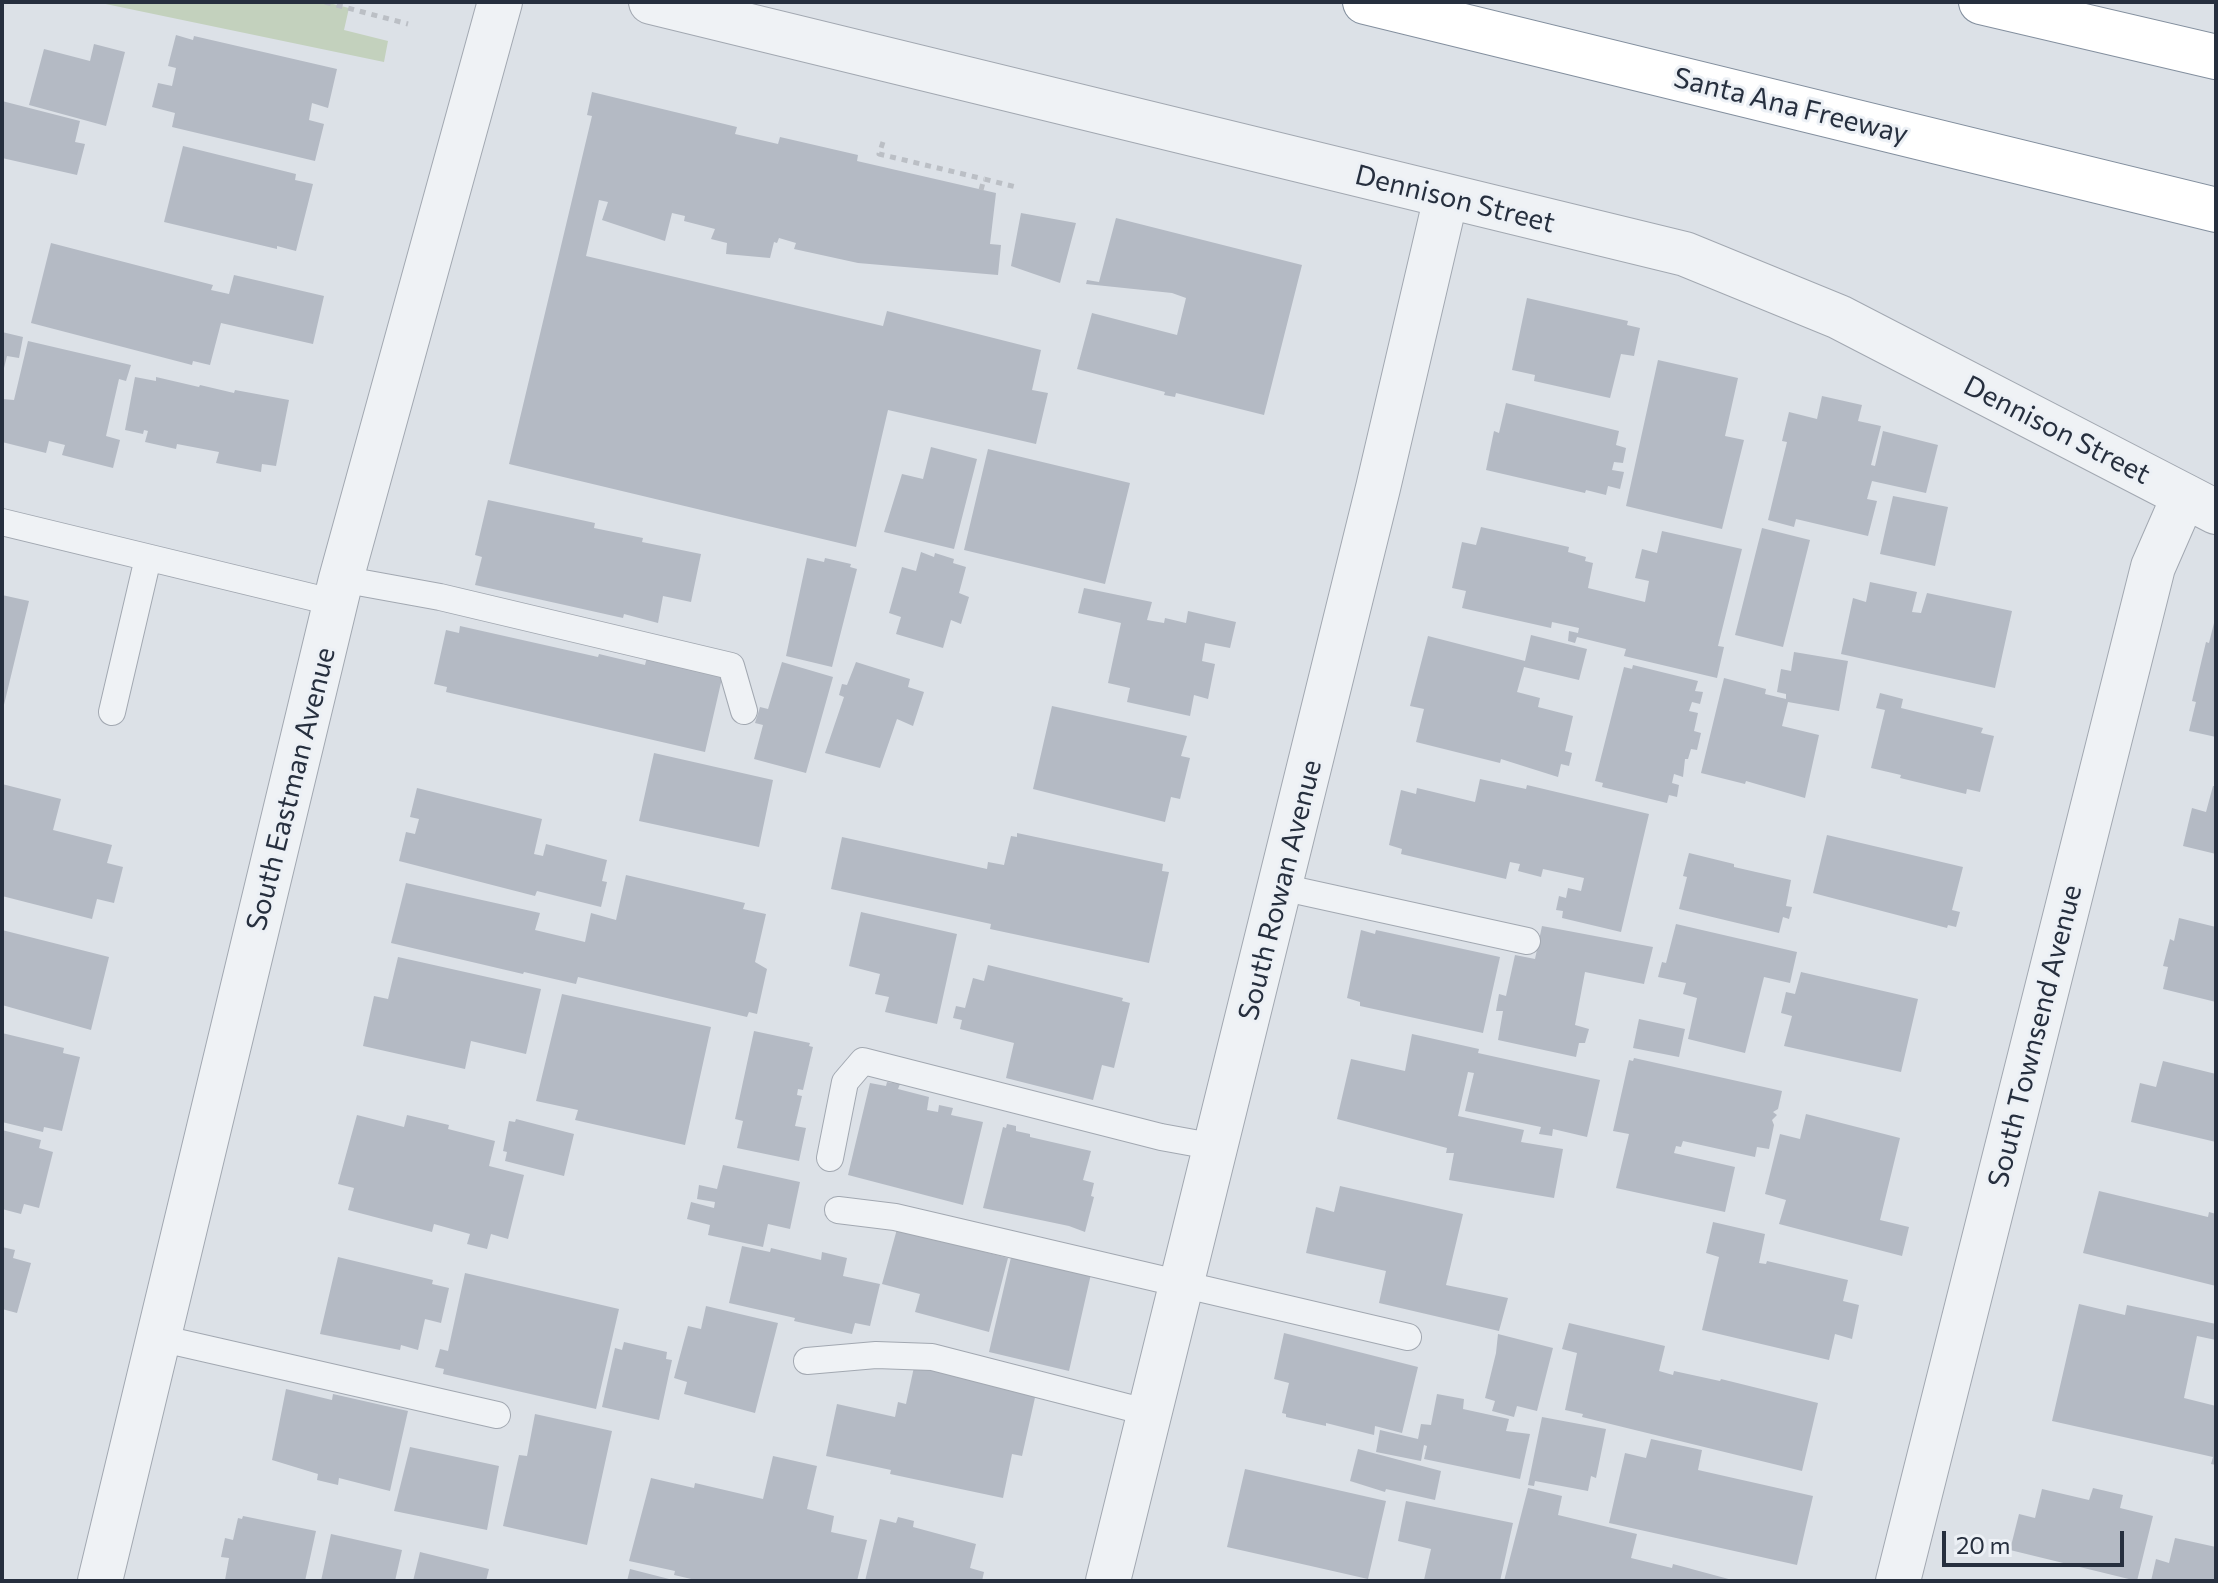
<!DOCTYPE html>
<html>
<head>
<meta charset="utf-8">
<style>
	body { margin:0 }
	#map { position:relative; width:2218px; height:1583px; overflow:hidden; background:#dce1e7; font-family:Commissioner,sans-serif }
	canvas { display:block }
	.frame { position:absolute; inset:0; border:4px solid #262f3e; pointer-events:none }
	.scale { position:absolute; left:1942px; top:1531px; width:182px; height:36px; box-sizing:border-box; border:4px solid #262f3e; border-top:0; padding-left:10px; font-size:24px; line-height:28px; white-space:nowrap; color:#262f3e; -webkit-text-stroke:6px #ecf0f5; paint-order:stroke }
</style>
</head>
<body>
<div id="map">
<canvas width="2218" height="1583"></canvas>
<div class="frame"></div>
<div class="scale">20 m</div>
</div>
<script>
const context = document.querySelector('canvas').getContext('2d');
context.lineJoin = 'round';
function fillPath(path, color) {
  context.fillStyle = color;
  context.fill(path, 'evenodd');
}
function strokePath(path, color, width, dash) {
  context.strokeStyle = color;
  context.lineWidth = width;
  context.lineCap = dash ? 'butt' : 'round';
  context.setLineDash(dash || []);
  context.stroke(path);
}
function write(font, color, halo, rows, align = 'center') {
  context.font = font + ' Commissioner,sans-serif';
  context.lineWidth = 6;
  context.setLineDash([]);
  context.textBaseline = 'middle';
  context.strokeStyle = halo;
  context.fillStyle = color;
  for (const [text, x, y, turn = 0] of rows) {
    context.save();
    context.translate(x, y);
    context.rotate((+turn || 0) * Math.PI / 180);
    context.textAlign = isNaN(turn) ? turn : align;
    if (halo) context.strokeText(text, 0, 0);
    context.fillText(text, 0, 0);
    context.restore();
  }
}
fillPath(new Path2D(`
	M96 2H325L349 8 344 30 388 41 384 62Z`), '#c3d1bd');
fillPath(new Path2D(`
	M176 35 193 40 194 36 337 69 328 108 312 103 309 120 324 124 315 161 172 127 175 113 152 107 158 83 172 86 176 68 168 66Z
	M94 44 125 52 106 126 29 105 44 49 90 61Z
	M592 92 737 127 735 134 778 144 780 137 858 155 857 161 996 193 990 244 1001 245 998 275 858 263 794 249 796 243 779 238 777 243 774 242 770 258 726 254 727 243 711 239 715 229 684 221 685 216 672 213 665 241 602 220 608 202 599 200 586 256 883 326 887 311 1041 350 1032 390 1048 393 1036 444 888 410 856 547 509 464 592 116 587 115Z
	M2 101 80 121 75 142 85 144 77 175 2 158Z
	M183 146 296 174 295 180 313 184 296 251 277 246V249L164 222Z
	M1021 213 1076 223 1060 283 1011 266Z
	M1116 218 1302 265 1264 415 1176 393 1175 397 1164 395 1165 392 1077 369 1092 313 1177 335 1186 298 1172 293 1086 284 1087 280 1099 282Z
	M51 243 213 285 211 290 229 294 234 275 324 296 313 344 221 323 210 365 193 361 192 365 31 323Z
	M1527 298 1628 321 1627 325 1640 328 1634 356 1621 354 1610 398 1534 381 1535 375 1512 370Z
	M2 332 23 337 19 358 7 356 3 372Z
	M28 341 131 365 126 381 119 379 106 436 120 440 113 468 62 455 65 445 49 441 46 453 2 442V399L14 400Z
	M1658 360 1738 378 1725 436 1744 440 1722 529 1626 506Z
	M135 377 156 381V377L199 387 200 385 234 393 235 390 289 400 276 466 262 464 261 472 216 463 219 452 177 444 176 449 145 442 148 431 144 430 143 434 125 430Z
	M1822 396 1862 405 1858 421 1881 426 1871 465 1875 466 1883 431 1938 445 1926 493 1872 481 1867 499 1877 501 1868 536 1796 519 1794 527 1768 520 1787 442 1782 441 1789 412 1817 419Z
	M1506 403 1619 431 1616 445 1626 448 1623 463 1614 462 1612 470 1624 472 1620 489 1608 486 1606 495 1586 490 1585 493 1486 470 1494 431 1499 433Z
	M931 447 977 459 954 549 884 532 902 474 923 479Z
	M988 449 1130 483 1105 584 964 550Z
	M1893 496 1948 507 1935 566 1880 554Z
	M488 500 595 523 594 528 643 538 642 542 701 554 691 602 663 596 658 623 624 614 623 618 475 585 482 557 475 555Z
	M1481 527 1569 547 1568 552 1586 557 1585 561 1593 563 1588 588 1645 602 1649 581 1635 578 1642 549 1657 553 1662 531 1742 549 1718 646 1724 647 1717 678 1624 656 1626 649 1577 637 1575 643 1568 641 1569 631 1578 633 1579 628 1552 622 1551 628 1462 608 1466 591 1452 588 1462 542 1476 545Z
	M1762 528 1810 540 1783 647 1735 635Z
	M921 552 934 557 935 553 954 559 953 563 966 567 959 593 969 597 961 624 951 620 943 648 896 634 901 617 889 613 902 567 916 571Z
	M807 558 824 562 825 558 851 564 850 567 857 569 832 667 786 656Z
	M1870 582 1917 592 1912 612 1921 613 1927 593 2012 611 1995 688 1841 654 1853 598 1866 602Z
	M1084 588 1152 602 1147 620 1164 623 1165 618 1186 623 1188 611 1236 622 1230 648 1205 643 1202 661 1215 664 1208 699 1194 695 1190 716 1127 702 1130 688 1108 683 1121 623 1078 613Z
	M2 595 29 601 3 709H2Z
	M2215 619H2216V737L2189 731 2196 702 2192 701 2206 642 2209 643Z
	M460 626 598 657 599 654 645 665 647 657 723 674 705 752 446 692 447 687 434 684 446 630 459 633Z
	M1531 635 1587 649 1579 680 1524 667 1517 692 1540 698 1538 707 1573 716 1565 751 1572 753 1569 766 1561 764 1558 777 1501 759 1500 763 1416 742 1424 709 1410 706 1428 636 1525 661Z
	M1794 652 1848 661 1839 711 1788 702 1782 726 1819 735 1805 798 1746 781 1745 784 1701 773 1724 678 1766 689 1765 694 1786 699V694L1777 692 1781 669 1791 671Z
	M782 662 833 677 806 773 754 759 763 725 755 723 760 707 768 709Z
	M856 662 910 679 908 687 924 692 913 726 897 719 880 768 825 753 844 697 839 695 842 684 847 685Z
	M1633 665 1698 681 1695 691 1703 692 1700 704 1692 702 1689 711 1698 713 1694 731 1701 733 1697 750 1691 749 1688 759H1685L1683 777 1674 774 1672 783 1679 785 1677 797 1669 795 1667 803 1602 787 1603 783 1595 781 1624 667 1632 669Z
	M1880 693 1903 699 1901 708 1983 728 1981 733 1994 736 1980 792 1967 789 1966 794 1900 778 1901 775 1871 768 1885 710 1876 708Z
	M1052 706 1187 736 1181 756 1190 758 1180 799 1171 797 1165 822 1033 789Z
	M654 753 773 780 759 847 639 821Z
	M1480 779 1526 789 1527 785 1649 814 1621 932 1562 918 1563 911 1556 910 1559 896 1566 898 1568 888 1581 891 1584 878 1543 869 1541 877 1518 871 1520 864 1510 862 1506 879 1401 854 1402 849 1389 845 1401 790 1416 794 1417 788 1475 802Z
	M2 784 61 799 53 830 112 845 107 863 123 867 114 903 97 899 92 919 2 896Z
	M2213 786H2216V854L2183 846 2192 808 2206 812Z
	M417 788 542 819 534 854 543 856 546 844 607 860 602 881 607 882 601 907 537 891 535 896 399 861 406 832 415 834 419 819 410 817Z
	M1017 833 1163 864 1162 871 1169 872 1149 963 990 929 991 924 831 889 842 837 987 869 988 862 1004 865 1011 836 1017 837Z
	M1827 835 1963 867 1952 910 1960 912 1956 927 1948 925 1947 928 1813 893Z
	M1689 853 1734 864V867L1791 880 1786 906 1792 907 1789 919 1783 917 1779 933 1679 909 1687 877 1683 876Z
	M626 875 745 903 743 909 766 914 755 962 767 969 757 1014 749 1012 747 1017 578 977 576 984 524 972 523 974 391 943 406 883 540 913 535 930 585 942 591 913 616 920Z
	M861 912 957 934 937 1024 885 1012 889 997 875 994 880 974 849 966Z
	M2179 918 2216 927V1002L2163 989 2168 967 2163 966 2170 939 2174 941Z
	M1676 924 1797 952 1790 983 1764 977 1745 1053 1688 1039 1697 998 1683 994 1686 983 1658 977 1662 962 1666 963Z
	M1542 926 1653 947 1644 984 1585 972 1575 1025 1589 1029 1585 1043H1579L1576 1057 1498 1040 1503 1011H1496L1499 994 1506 996 1515 955 1535 959Z
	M2 930 109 957 91 1030 2 1005Z
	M1361 930 1375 934 1376 930 1500 957 1483 1033 1360 1006V1002L1347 998Z
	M398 957 541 989 526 1054 471 1041 465 1069 363 1046 374 996 388 999Z
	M988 965 1123 998 1122 1001 1130 1003 1114 1068 1102 1065 1093 1100 1006 1078 1014 1043 960 1029 962 1020 953 1018 956 1006 965 1008 973 978 984 981Z
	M1801 972 1918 999 1901 1072 1784 1046 1792 1016 1781 1013 1786 992 1795 994Z
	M562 994 711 1027 685 1145 575 1120 578 1110 536 1101Z
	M1639 1019 1685 1029 1679 1057 1633 1048Z
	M754 1031 810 1043 809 1046 813 1047 803 1090 798 1089 797 1095 802 1096 795 1126 806 1128 799 1161 737 1148 743 1121 735 1119Z
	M2 1033 64 1048 63 1053 80 1057 62 1131 44 1127 43 1132 2 1122Z
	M1412 1034 1479 1049 1478 1053 1600 1080 1587 1137 1553 1129 1552 1136 1539 1134 1541 1127 1465 1111 1474 1073 1468 1072 1458 1116 1524 1130 1521 1142 1563 1149 1554 1198 1449 1180 1454 1153H1446L1447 1148 1337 1119 1351 1059 1405 1071Z
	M1634 1058 1782 1091 1778 1109 1773 1112 1777 1115 1772 1120 1774 1125 1769 1149 1757 1147 1755 1157 1683 1141 1681 1147 1676 1146 1674 1153 1735 1167 1725 1212 1616 1188 1629 1134 1613 1131 1629 1060 1633 1061Z
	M2163 1061 2216 1074V1142L2131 1122 2140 1083 2156 1087Z
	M887 1082 900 1084 898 1089 929 1097 927 1110 938 1112 939 1105 953 1108 951 1115 983 1122 963 1205 848 1175 870 1083 886 1086Z
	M1806 1114 1900 1138 1880 1220 1909 1227 1902 1256 1779 1224 1786 1200 1765 1194 1780 1134 1800 1139Z
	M357 1115 404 1127 407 1115 449 1125 448 1129 495 1141 489 1166 524 1175 508 1239 491 1234 487 1249 467 1244 470 1234 434 1224 432 1232 348 1210 354 1188 338 1184Z
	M516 1119 574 1134 564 1176 505 1161 507 1152 503 1151 509 1121 515 1122Z
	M1007 1124 1016 1126V1131L1030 1134V1137L1091 1151 1083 1180 1094 1183 1091 1196 1094 1197 1085 1232 1069 1226 983 1208 1003 1127 1006 1128Z
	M2 1130 41 1140 39 1148 53 1152 39 1208 24 1204 21 1214 2 1209Z
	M723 1165 800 1182 790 1229 768 1224 763 1247 708 1235 710 1225 687 1219 691 1202 714 1208 715 1202 697 1199 699 1185 717 1189Z
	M1340 1186 1463 1214 1446 1285 1508 1298 1499 1331 1379 1303 1386 1271 1306 1253 1316 1207 1334 1212Z
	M2099 1191 2208 1217 2209 1212 2216 1214V1286L2083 1253Z
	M1713 1222 1765 1234 1759 1263 1766 1264 1767 1261 1848 1280 1843 1301 1859 1305 1852 1339 1835 1334 1829 1360 1702 1330 1719 1257 1706 1253Z
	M897 1229 1008 1258 989 1332 915 1312 920 1294 882 1284Z
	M742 1246 770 1252 771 1248 821 1260 822 1252 847 1258 843 1276 880 1284 870 1326 855 1323 852 1334 794 1321 795 1318 729 1303Z
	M2 1247 15 1250 13 1258 31 1263 17 1313 2 1309Z
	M1012 1253 1091 1274 1069 1371 989 1352Z
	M338 1257 433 1280 432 1284 449 1288 441 1323 425 1319 418 1350 401 1345 400 1350 320 1334Z
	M465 1273 619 1309 596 1409 443 1374 444 1369 435 1367 440 1349 448 1351Z
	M2079 1304 2125 1315 2127 1305 2216 1324V1340L2197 1336 2184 1398 2216 1406V1465L2211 1464 2213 1457 2052 1421Z
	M706 1306 778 1323 755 1413 684 1394 687 1382 674 1378 688 1326 701 1329Z
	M1569 1323 1665 1346 1659 1371 1673 1375 1674 1371 1720 1381 1721 1379 1818 1403 1802 1471 1582 1417 1583 1414 1565 1410 1577 1353 1562 1349Z
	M1284 1333 1418 1367 1402 1433 1375 1426 1374 1435 1326 1423V1426L1286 1417V1414L1282 1413 1289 1383 1274 1379Z
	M1498 1334 1553 1348 1537 1411 1517 1406 1514 1417 1492 1411 1495 1401 1485 1398 1496 1353Z
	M624 1342 667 1352 666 1359 672 1360 659 1420 602 1407 615 1348 622 1350Z
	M914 1367 1036 1393 1022 1456 1012 1454 1003 1498 890 1474 891 1470 826 1456 837 1404 895 1417 898 1402 906 1404Z
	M286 1389 332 1400 333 1394 408 1411 390 1491 339 1478 338 1485 317 1480 318 1474 272 1460Z
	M1437 1394 1464 1399 1463 1409 1509 1419 1506 1431 1530 1434 1520 1479 1424 1459 1427 1446 1424 1445 1421 1461 1376 1452 1380 1430 1418 1439 1421 1424 1431 1425Z
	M535 1414 612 1431 587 1545 503 1526 519 1455 527 1456Z
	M1542 1417 1606 1429 1596 1478 1591 1476 1588 1491 1535 1481 1534 1486 1528 1485Z
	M1651 1439 1702 1450 1698 1470 1813 1496 1797 1565 1609 1523 1625 1453 1646 1458Z
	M410 1447 499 1466 487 1530 394 1511Z
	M1358 1449 1441 1471 1435 1500 1386 1489 1385 1492 1350 1481Z
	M773 1456 817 1466 807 1509 834 1516 831 1532 867 1540 857 1581H700L674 1575 675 1571 629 1561 651 1478 694 1488 695 1483 763 1499Z
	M1245 1469 1386 1501 1368 1579 1227 1547Z
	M1528 1488 1562 1496 1558 1515 1637 1534 1631 1558 1672 1568 1673 1564 1736 1581H1504Z
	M2093 1488 2123 1495 2120 1508 2153 1516 2137 1581 2010 1550 2019 1514 2035 1518 2042 1489 2089 1500Z
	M1406 1501 1513 1523 1500 1581 1424 1580 1431 1549 1398 1541Z
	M243 1516 316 1531 305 1581 225 1580 229 1558 221 1557 225 1538 233 1540 238 1518 242 1519Z
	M898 1517 914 1521 913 1527 976 1544 970 1568 984 1572 982 1581H865L880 1519 896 1523Z
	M331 1534 402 1550 395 1581H321Z
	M2175 1538 2216 1547V1581H2151L2156 1559 2169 1563Z
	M420 1552 489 1569 486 1581H413Z
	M630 1569 673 1580 672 1581H627Z`), '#b4bac4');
const service = new Path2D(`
	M2 522 336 603
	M341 579 440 597 731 666 744 711
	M112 712 148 558
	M1281 887 1527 941
	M830 1158 845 1082 863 1061 1161 1137 1216 1147
	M838 1210 895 1217 1408 1337
	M159 1338 497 1415
	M807 1361 876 1355 932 1357 1150 1413`);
const minor = new Path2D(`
	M100 1581 341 579 500 2
	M1108 1581 1378 488 1446 197
	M1898 1581 2153 567 2184 496`);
const tertiary = new Path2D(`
	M651 2 1685 254 1839 317 2216 512`);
const motorway = new Path2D(`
	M1365 2 2216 210
	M1981 2 2216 57`);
strokePath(service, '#a2a8b1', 28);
strokePath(minor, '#a2a8b1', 46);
strokePath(tertiary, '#a2a8b1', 46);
strokePath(motorway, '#838f9e', 46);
strokePath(new Path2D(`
	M325 2 408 24
	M883 142 879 154 984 179
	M981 190 984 179 1016 187`), '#bbbfc5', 5, [6, 6]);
strokePath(service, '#eff2f5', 26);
strokePath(minor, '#eff2f5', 44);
strokePath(tertiary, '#eff2f5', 44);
strokePath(motorway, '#fff', 44);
write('28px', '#262f3e', '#ecf0f5', [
	["Santa Ana Freeway",1791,106,14],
	["Dennison Street",1455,199,14],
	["Dennison Street",2057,430,27],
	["South Eastman Avenue",291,789,-76],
	["South Rowan Avenue",1280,890,-76],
	["South Townsend Avenue",2035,1036,-76]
]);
</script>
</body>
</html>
